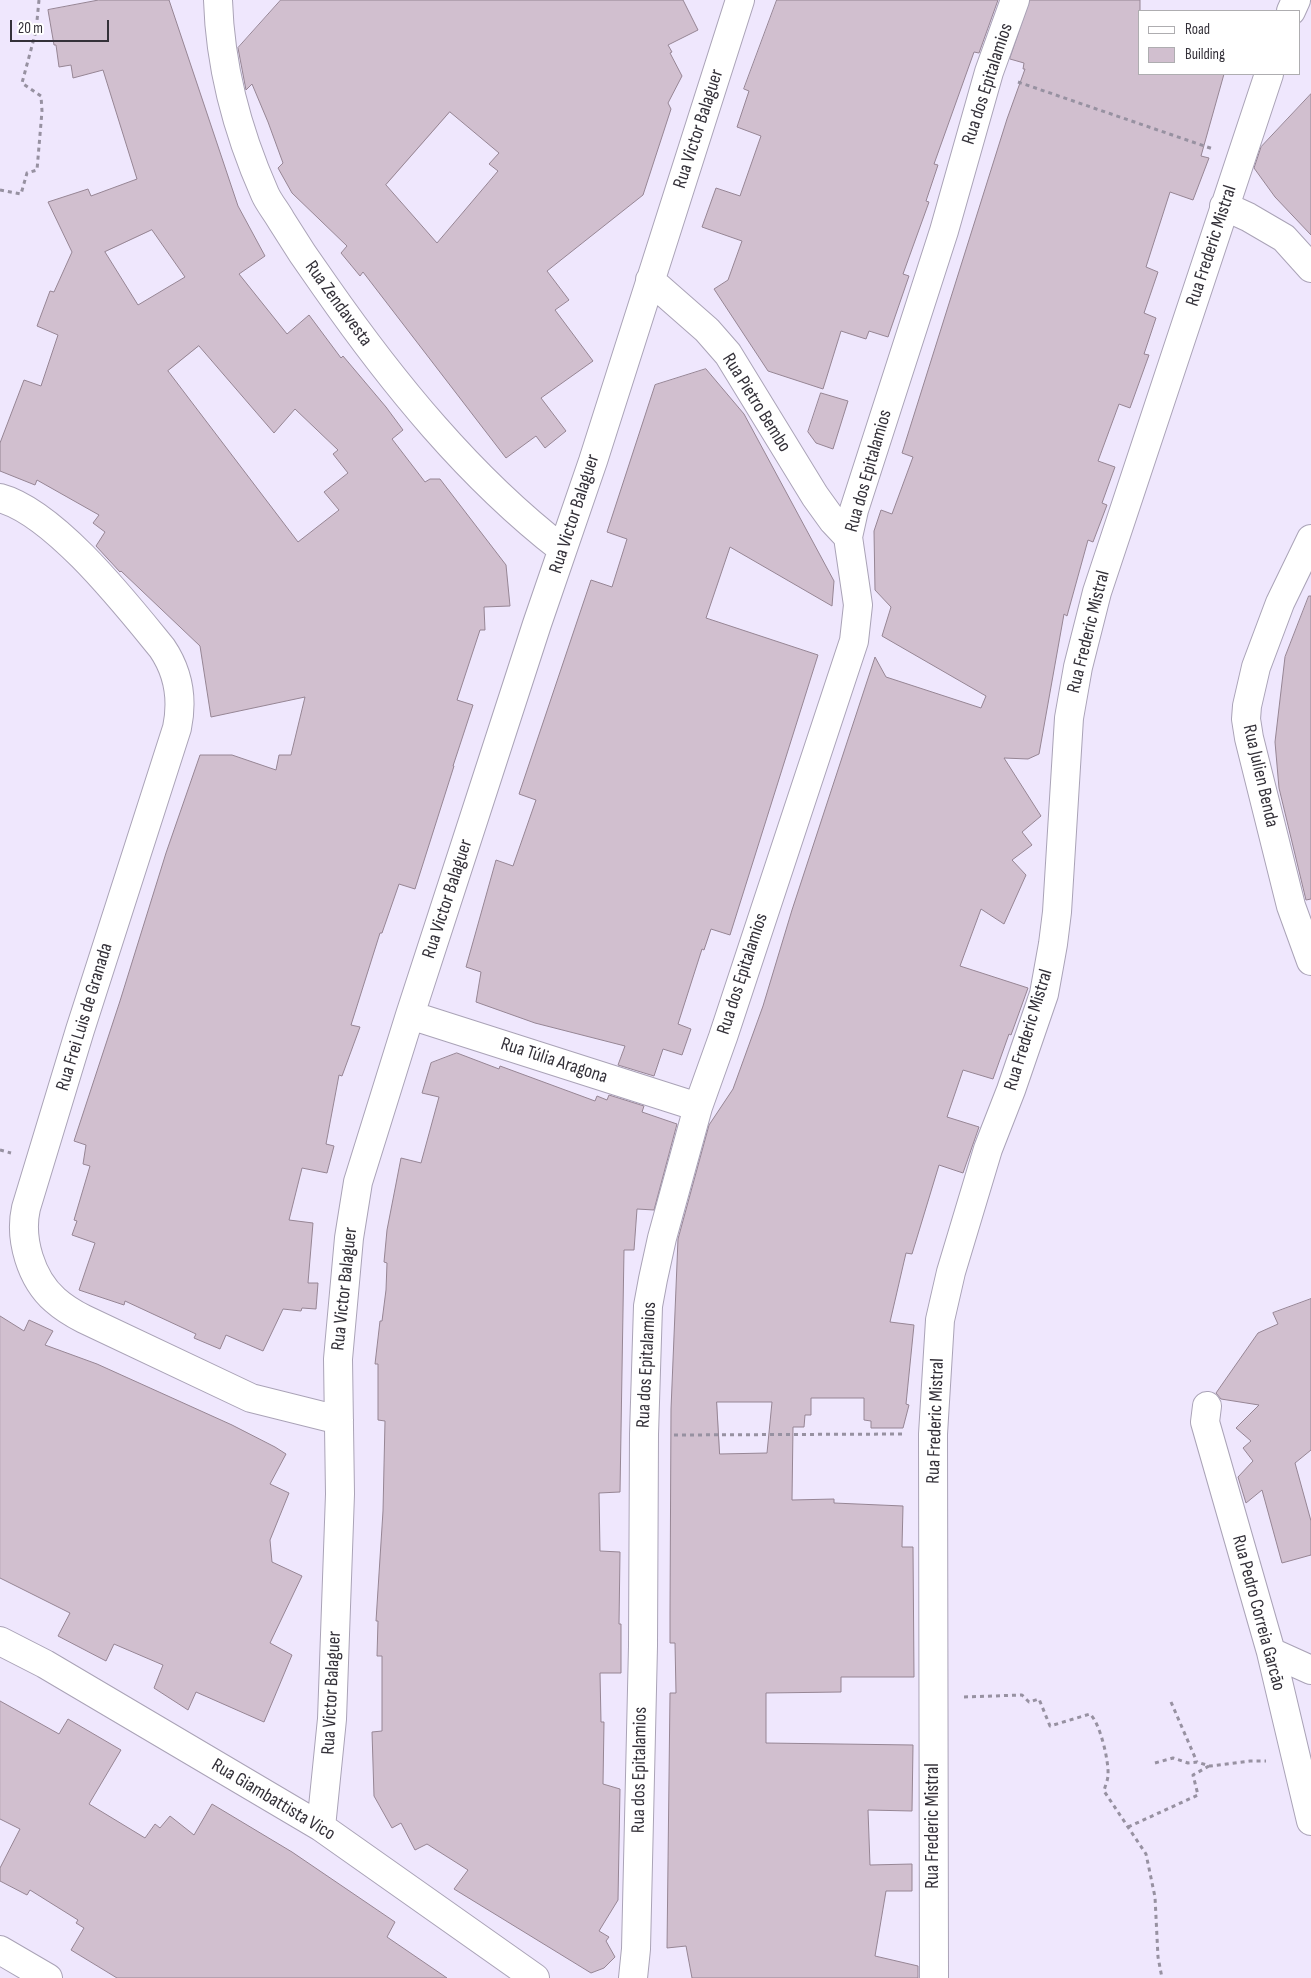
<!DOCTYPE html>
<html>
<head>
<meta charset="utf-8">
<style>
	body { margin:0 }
	#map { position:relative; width:1311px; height:1978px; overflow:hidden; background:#efe7fd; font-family:"Sofia Sans Condensed",sans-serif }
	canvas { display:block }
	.legend { position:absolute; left:1138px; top:10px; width:162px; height:65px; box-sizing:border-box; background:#fff; border:1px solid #aeadb0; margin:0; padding:6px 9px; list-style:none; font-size:15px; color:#343139 }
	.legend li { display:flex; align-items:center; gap:10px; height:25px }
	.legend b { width:25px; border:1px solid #aeadb0 }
	.scale { position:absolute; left:10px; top:20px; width:99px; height:22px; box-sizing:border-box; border:2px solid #343139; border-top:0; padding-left:6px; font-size:15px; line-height:18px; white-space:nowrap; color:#343139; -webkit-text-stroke:4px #fff; paint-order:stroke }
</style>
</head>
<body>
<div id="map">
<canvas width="1311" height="1978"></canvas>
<ul class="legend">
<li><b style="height:6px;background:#fff"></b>Road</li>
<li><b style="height:14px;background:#d1bfcf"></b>Building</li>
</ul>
<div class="scale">20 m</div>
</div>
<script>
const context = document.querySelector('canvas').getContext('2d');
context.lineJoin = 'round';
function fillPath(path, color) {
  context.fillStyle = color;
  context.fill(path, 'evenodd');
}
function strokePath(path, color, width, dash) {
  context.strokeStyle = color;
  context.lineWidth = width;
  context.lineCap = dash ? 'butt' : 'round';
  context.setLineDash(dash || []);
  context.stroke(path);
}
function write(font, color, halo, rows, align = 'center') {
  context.font = font + ' "Sofia Sans Condensed",sans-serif';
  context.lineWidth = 4;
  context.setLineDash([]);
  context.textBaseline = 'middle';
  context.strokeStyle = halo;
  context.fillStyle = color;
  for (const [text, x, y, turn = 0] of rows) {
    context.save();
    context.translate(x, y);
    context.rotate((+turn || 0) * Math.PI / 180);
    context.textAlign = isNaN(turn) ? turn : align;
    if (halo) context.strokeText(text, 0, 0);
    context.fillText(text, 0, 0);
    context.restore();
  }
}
const building = new Path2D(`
	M99 0H169L238 206 265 256 239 274 287 334 309 315 341 358 343 356 386 407 403 430 392 439 425 482 430 479H440L506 565 510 606 484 607 485 630H480L457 700 473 705 453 766H454L415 889 399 884 382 933H380L351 1025 360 1027 342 1076 339 1075 326 1144 334 1146 327 1173 302 1168 289 1220 313 1223 308 1283H318L316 1309 302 1308 301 1311 283 1309 263 1351 226 1335 220 1349 194 1338 196 1334 125 1301 124 1305 79 1290 95 1243 72 1235 77 1221 74 1220 90 1166 83 1164 86 1145 74 1141 120 1001 166 853 200 755H232L276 770 279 755H291L305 697 211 717 200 646 121 571 120 572 96 546 105 532 93 523 99 515 37 480 35 485 0 471V443L24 380 41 386 58 335 37 326 50 291 54 292 72 252 48 202 88 189 91 196 137 179 103 70 73 78 71 65 59 67 56 45H54L48 10ZM152 230 185 277 138 305 105 252ZM199 346 274 433 295 409 338 450 333 454 348 473 324 492 339 510 298 542 168 371Z
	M281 0H683L698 30 668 45 672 52 670 53 682 76 668 103 671 109 643 195 547 271 569 300 555 310 593 361 541 398 566 431 545 448 536 436 506 458 363 272 360 276 341 253 347 246 292 193 278 168 283 163 268 122 252 84 246 90 238 48ZM450 112 499 153 489 164 498 171 437 243 386 185Z
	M777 0H998L979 53 974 52 934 164 938 165 926 201 929 202 903 274 909 276 888 337 869 331 866 339 841 331 823 389 768 371 714 289 728 280 742 241 702 227 716 188 740 196 761 136 737 127 749 91 744 89Z
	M1030 0H1140V74H1224L1201 156 1209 158 1193 200 1170 192 1146 267 1158 272 1144 313 1156 318 1144 354 1149 355 1130 408 1119 404 1098 461 1115 467 1102 503 1107 505 1093 542 1088 540 1067 616 1064 614 1039 754 1028 759 1004 758 1041 816 1022 832 1032 845 1012 860 1026 875 1004 924 981 909 960 966 1028 988 1011 1035 1009 1034 993 1079 963 1070 947 1117 979 1127 963 1173 939 1165 912 1254 906 1253 890 1322 914 1325 906 1404 909 1405 903 1428H871V1421L864 1420V1398H811V1415H805L804 1427H793L792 1500 834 1499V1503L903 1506 902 1547H913L914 1677H841V1692L766 1693V1743L913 1745 912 1811 868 1810 870 1865 912 1864V1891H886L875 1956 918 1966V1978H692L686 1946 667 1948 670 1693H676L675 1643H670V1613L671 1409 678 1239 709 1125 733 1089 763 1006 792 910 875 657 886 677 981 708 986 696 882 636 891 607 875 590 874 531 881 510 892 514 913 457 902 453 1007 119 1025 69H1023L1024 63 1010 59ZM717 1402H772L767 1453 720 1454Z
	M1311 94V235L1275 197 1254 168 1261 147Z
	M706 369 744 414 834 581 832 606 730 547 706 618 818 655 730 935 711 929 704 950 702 949 678 1024 691 1029 682 1055 663 1049 654 1076 618 1065 625 1046 535 1023 476 1002 481 972 466 967 496 860 513 866 536 800 519 794 591 580 612 587 627 539 607 532 655 385Z
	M821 393 848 401 833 449 816 443 808 432Z
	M1309 596H1311V899L1306 900 1279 788 1275 742 1285 657Z
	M457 1053 499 1069 500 1066 595 1101 597 1096 607 1100 609 1095 644 1106 642 1112 677 1124 654 1210 637 1209 634 1250H624L620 1492 599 1493 600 1551 620 1552 619 1624H621V1673H600L601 1722H604L603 1784 620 1789 618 1900 599 1931 609 1937 606 1941 615 1957 604 1968 591 1973 454 1889 468 1870 427 1844 415 1850 401 1823 392 1828 374 1796 372 1732 382 1731V1656H377L378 1621H376L383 1511 385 1421 378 1420V1364H375L380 1321H382L386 1290 387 1263 384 1262 387 1230 401 1158 421 1163 439 1097 422 1093 431 1063Z
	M1311 1299V1450L1295 1463 1311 1521V1555L1282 1563 1262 1490 1246 1503 1238 1477 1253 1461 1243 1448 1251 1441 1236 1428 1259 1405 1221 1399 1216 1393 1258 1333 1278 1324 1273 1313Z
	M0 1316 24 1331 29 1320 53 1331 45 1345 97 1364 232 1425 275 1447 286 1454 270 1484 289 1493 270 1540 272 1562 302 1576 270 1643 292 1655 264 1722 196 1692 188 1710 154 1688 163 1665 114 1644 106 1661 58 1636 70 1613 0 1578Z
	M0 1701 59 1734 68 1719 121 1750 89 1804 145 1838 155 1824 160 1828 170 1816 194 1835 212 1804 292 1852 395 1922 387 1937 447 1978H117L71 1950 84 1928 76 1923 78 1920 30 1890 27 1895 0 1881V1868L20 1829 0 1819Z`);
fillPath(building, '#d1bfcf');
strokePath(building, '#968594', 1);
const street = new Path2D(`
	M218 0C220 66 238 133 265 194 269 203 276 211 281 220 295 243 309 264 325 286 392 382 469 477 562 549
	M1291 11 1296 0
	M1224 206 1248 217 1284 238 1311 268
	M650 280 707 330 728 354 815 496 833 521 848 537
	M0 498C55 513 126 604 162 648 179 673 183 699 177 728L80 1030 26 1208C19 1239 31 1279 55 1300 64 1308 74 1314 84 1319L251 1398 339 1420
	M1311 539 1280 603 1256 667 1247 706 1246 719 1249 738 1291 906 1311 961
	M410 1015 698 1107
	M1207 1406 1205 1422 1271 1652 1311 1821
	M0 1641 45 1664 321 1827 535 1978
	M1271 1652 1311 1670
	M321 1827 332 1719 340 1494 338 1359 349 1238 358 1182 410 1015 537 624 593 461 740 0
	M0 1950 48 1978
	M633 1978 636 1949 643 1646 644 1434 648 1306 653 1279 662 1238 698 1107 723 1037 854 641 858 605 848 537 854 510 944 231 989 72 1015 0
	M934 1978 933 1434 940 1320 951 1272 988 1149 1011 1090 1044 994 1053 944 1057 912 1069 718 1078 667 1097 592 1269 74`);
strokePath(street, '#aaa3b7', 30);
strokePath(new Path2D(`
	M1018 82 1213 149
	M0 190 21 194 27 173 37 170 42 111 41 96 22 83 36 31 39 0
	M0 1150 11 1153
	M674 1435 903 1434
	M964 1697 1022 1695 1029 1702 1039 1699 1050 1726 1090 1714C1100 1723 1109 1761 1108 1775 1108 1780 1105 1786 1104 1791L1146 1854 1155 1897 1158 1957 1162 1978
	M1171 1702 1197 1762
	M1155 1763 1173 1758 1188 1763 1197 1762 1210 1766 1250 1761H1266
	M1128 1827 1198 1795 1193 1775 1209 1766`), '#9791a1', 3, [4, 4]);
strokePath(street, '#fff', 28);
write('19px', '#343139', '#fff', [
	["Rua dos Epitalamios",988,84,-72],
	["Rua Victor Balaguer",699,129,-72],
	["Rua Frederic Mistral",1212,246,-72],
	["Rua Zendavesta",338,304,54],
	["Rua Pietro Bembo",756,403,58],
	["Rua dos Epitalamios",869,471,-74],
	["Rua Victor Balaguer",575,514,-72],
	["Rua Frederic Mistral",1089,632,-76],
	["Rua Julien Benda",1260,776,77],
	["Rua Victor Balaguer",448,899,-72],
	["Rua dos Epitalamios",743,974,-72],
	["Rua Frei Luis de Granada",85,1017,-73],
	["Rua Frederic Mistral",1029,1030,-73],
	["Rua Túlia Aragona",554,1061,18],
	["Rua Victor Balaguer",345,1289,-84],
	["Rua dos Epitalamios",647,1365,-87],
	["Rua Frederic Mistral",936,1421,-88],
	["Rua Pedro Correia Garcão",1258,1613,75],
	["Rua Victor Balaguer",332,1693,-87],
	["Rua dos Epitalamios",640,1770,-89],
	["Rua Giambattista Vico",273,1800,31],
	["Rua Frederic Mistral",933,1826,-90]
]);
</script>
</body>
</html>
